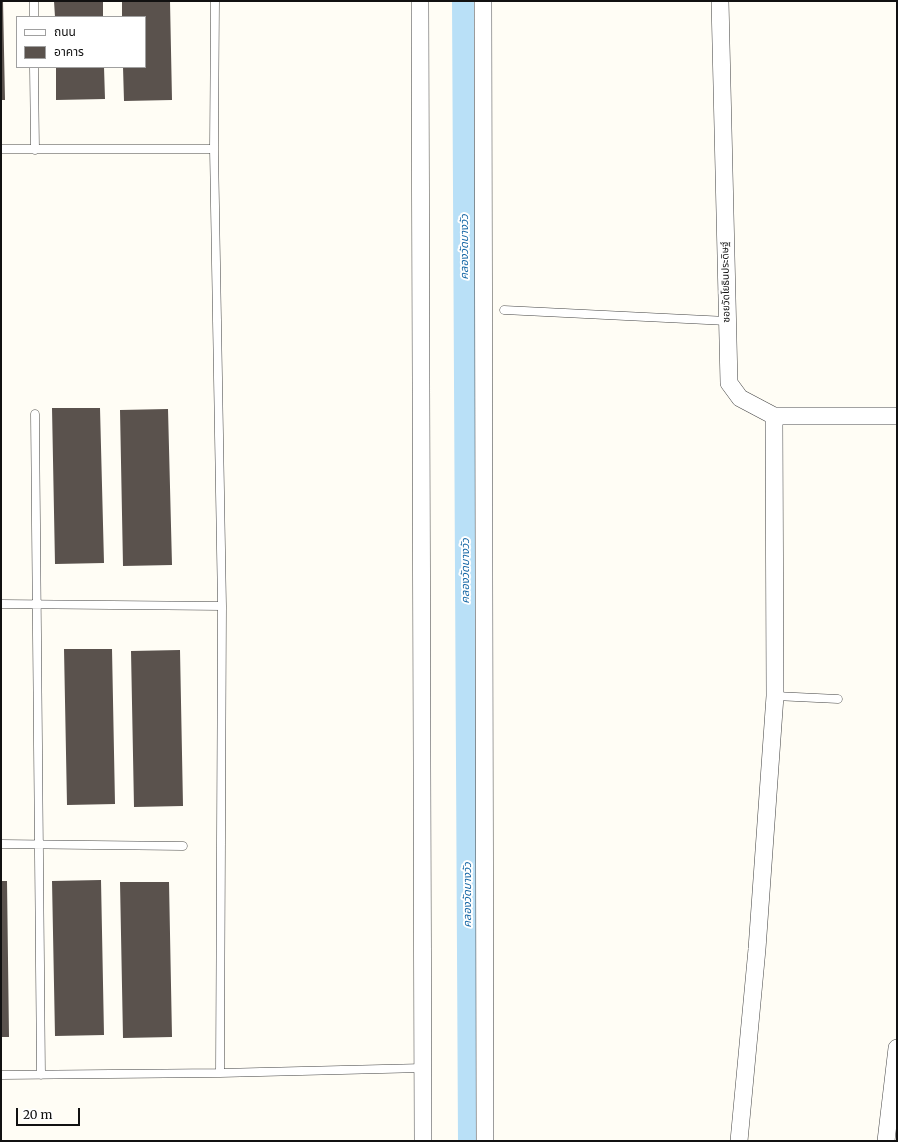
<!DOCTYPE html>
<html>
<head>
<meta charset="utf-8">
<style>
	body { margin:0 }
	#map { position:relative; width:898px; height:1142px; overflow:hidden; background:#fffdf5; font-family:Merriweather,"Noto Sans Thai",serif }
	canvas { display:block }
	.frame { position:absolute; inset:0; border:2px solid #111; pointer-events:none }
	.legend { position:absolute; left:16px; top:16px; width:130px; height:52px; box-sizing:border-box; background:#fff; border:1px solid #a0a0a0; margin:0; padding:5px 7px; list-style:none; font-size:12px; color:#111 }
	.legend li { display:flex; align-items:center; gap:8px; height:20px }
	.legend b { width:20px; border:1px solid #a0a0a0 }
	.scale { position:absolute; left:16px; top:1108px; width:64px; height:18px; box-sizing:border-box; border:2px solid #111; border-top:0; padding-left:5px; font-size:12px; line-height:14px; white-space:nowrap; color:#111; -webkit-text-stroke:3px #fff; paint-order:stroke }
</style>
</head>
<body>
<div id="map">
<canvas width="898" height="1142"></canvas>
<div class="frame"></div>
<ul class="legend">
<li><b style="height:5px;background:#fff"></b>ถนน</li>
<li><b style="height:11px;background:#5a524d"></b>อาคาร</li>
</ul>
<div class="scale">20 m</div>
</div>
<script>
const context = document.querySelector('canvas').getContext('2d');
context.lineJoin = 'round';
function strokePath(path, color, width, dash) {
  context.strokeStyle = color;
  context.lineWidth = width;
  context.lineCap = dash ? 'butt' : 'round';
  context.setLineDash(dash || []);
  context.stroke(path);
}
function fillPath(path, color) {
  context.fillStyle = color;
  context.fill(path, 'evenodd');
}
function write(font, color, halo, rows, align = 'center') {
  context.font = font + ' Merriweather,"Noto Sans Thai",serif';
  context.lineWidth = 4;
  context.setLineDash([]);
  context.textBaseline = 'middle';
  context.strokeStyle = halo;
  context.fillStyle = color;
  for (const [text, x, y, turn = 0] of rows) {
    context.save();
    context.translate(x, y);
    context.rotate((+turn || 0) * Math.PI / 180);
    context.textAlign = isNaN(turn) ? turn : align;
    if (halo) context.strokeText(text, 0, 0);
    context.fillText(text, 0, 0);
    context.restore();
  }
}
strokePath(new Path2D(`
	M463 1 469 1141`), '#b9e0f7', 22);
fillPath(new Path2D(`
	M1 1H3L5 100H1Z
	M54 1H103V17H55Z
	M122 1H170L172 100 124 101 123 67H145V17H122Z
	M56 67H104L105 99 56 100Z
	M52 408H100L104 563 55 564Z
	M168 409 172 565 123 566 120 410Z
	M64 649H112L115 804 67 805Z
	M180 650 183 806 134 807 131 651Z
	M101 880 104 1035 55 1036 52 881Z
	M1 881H7L9 1037H1Z
	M120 882H169L172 1037 123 1038Z`), '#5a524d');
const service = new Path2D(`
	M34 1V17
	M215 1 214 149 222 606 220 1073
	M34 67 35 150
	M1 149H214
	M504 310 727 321
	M35 414 41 1075
	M1 604 222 606
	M775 696 838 699
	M1 844 183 846
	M1 1075 220 1073 423 1068`);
const minor = new Path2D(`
	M420 1 423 1141
	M483 1 485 1141
	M720 1 729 383 740 398 774 416H897
	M739 1141 757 949 775 696 774 416
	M886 1141 897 1048`);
strokePath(service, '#444', 9);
strokePath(minor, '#444', 18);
strokePath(service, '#fff', 8);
strokePath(minor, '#fff', 17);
write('10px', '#111', '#fff', [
	["ซอยวัดโยธินประดิษฐ์",726,282,-91]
]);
write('italic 11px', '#1768a6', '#fff', [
	["คลองวัดบางวัว",465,247,-90],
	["คลองวัดบางวัว",466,571,-90],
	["คลองวัดบางวัว",468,895,-90]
]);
</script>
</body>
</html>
